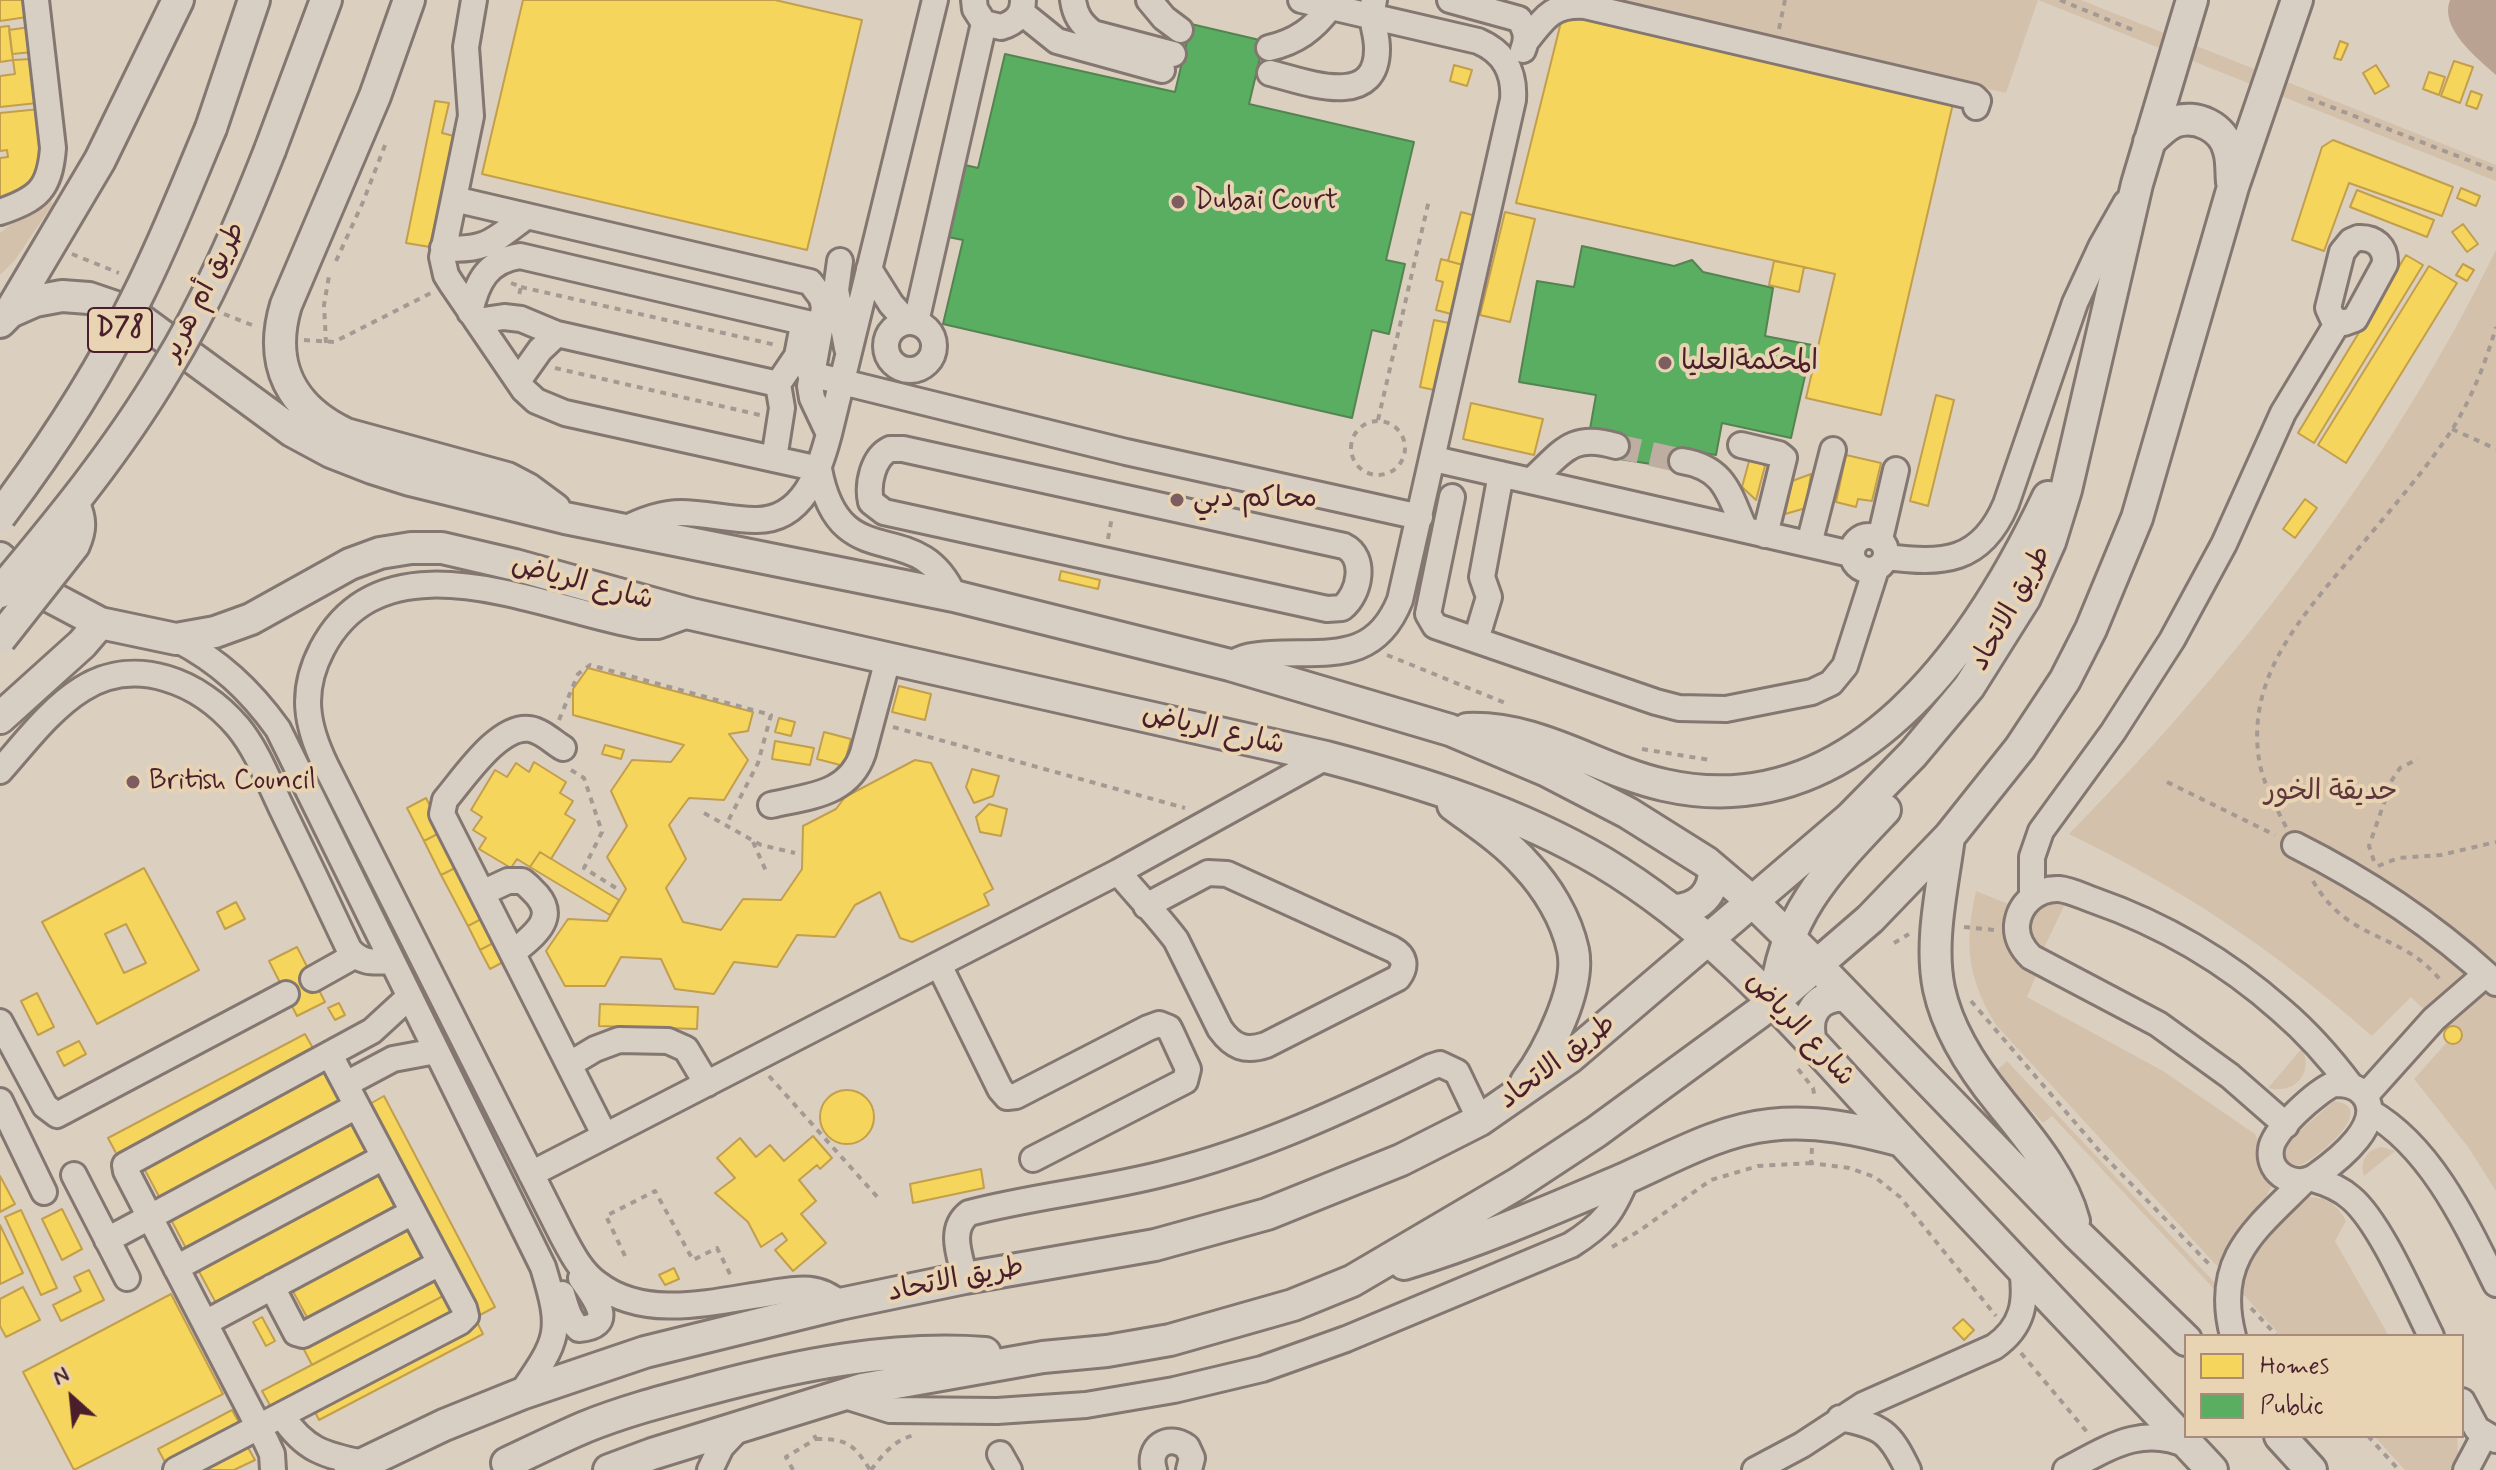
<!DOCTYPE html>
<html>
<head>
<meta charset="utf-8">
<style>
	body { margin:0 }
	#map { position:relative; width:2496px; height:1470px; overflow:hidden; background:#dbd0bf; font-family:Mynerve,sans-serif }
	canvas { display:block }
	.legend { position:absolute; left:2184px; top:1334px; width:280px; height:104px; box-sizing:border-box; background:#e8d3b2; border:2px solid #a98b7c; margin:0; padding:10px 14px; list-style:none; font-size:24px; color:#4a1f2b }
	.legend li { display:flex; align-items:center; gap:16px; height:40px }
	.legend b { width:40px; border:2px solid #a98b7c }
	.north { position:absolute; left:32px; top:1358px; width:80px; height:80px; -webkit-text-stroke:6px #e8d3b2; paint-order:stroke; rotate:333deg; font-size:22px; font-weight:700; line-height:32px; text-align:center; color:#4a1f2b }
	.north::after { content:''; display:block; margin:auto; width:28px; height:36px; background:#4a1f2b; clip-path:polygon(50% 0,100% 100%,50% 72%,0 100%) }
</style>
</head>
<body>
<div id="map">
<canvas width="2496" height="1470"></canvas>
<ul class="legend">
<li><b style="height:22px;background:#f6d55c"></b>Homes</li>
<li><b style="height:22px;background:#5aae61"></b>Public</li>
</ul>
<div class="north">N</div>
</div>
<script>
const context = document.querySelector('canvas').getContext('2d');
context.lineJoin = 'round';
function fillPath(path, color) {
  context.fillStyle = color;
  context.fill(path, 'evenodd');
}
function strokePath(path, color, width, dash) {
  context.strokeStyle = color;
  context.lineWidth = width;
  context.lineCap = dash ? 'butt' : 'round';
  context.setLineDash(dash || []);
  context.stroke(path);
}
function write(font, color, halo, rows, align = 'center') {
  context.font = font + ' Mynerve,"Playpen Sans Arabic",sans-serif';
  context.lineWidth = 8;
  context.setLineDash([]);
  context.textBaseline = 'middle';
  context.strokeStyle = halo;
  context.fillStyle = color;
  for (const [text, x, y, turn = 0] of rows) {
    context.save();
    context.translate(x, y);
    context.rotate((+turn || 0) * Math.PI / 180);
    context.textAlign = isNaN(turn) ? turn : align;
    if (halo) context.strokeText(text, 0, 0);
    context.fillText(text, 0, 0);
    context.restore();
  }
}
fillPath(new Path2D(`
	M1599 0H2081L2496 165V181L2038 0 2006 93Z
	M47 196 53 204 15 260 0 275V233Z
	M2496 250V1191L2468 1147 2414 1079 2447 1042 2444 1037 2445 1030 2411 997 2372 1036C2274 950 2186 891 2069 834 2239 661 2388 469 2496 250Z
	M1976 891 2011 905 2016 958 2036 976 2027 997 2163 1071 2255 1134C2265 1151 2257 1165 2272 1185 2259 1217 2231 1235 2217 1266L1996 1025C1967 977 1964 945 1976 891Z
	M2058 899 2067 900 2042 952C2023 932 2031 906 2058 899Z
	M2302 1048C2314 1073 2295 1095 2268 1088Z
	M2007 1061 2217 1285 2214 1289 2052 1116 2043 1123 1995 1072Z
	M2334 1101C2384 1107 2307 1167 2297 1166 2289 1166 2286 1160 2283 1154L2286 1143Z
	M2382 1147 2395 1151 2364 1176C2359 1161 2367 1149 2382 1147Z
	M2306 1197C2325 1196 2338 1204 2346 1221L2335 1241 2389 1336H2281L2241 1292C2245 1247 2275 1227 2306 1197Z
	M2374 1436H2457L2458 1458 2453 1470H2405Z`), '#d4c1ac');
fillPath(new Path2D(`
	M2450 0H2496V75C2477 58 2439 28 2450 0Z`), '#baa292');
const homes = new Path2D(`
	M0 0H25L27 17 0 21Z
	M523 0H775L862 20 807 250 482 174Z
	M1563 14 1954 99 1881 415 1806 398 1835 274 1516 203Z
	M9 26 13 60 0 62V27Z
	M30 27 33 52 12 54 9 30Z
	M2340 41 2348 44 2341 60 2334 58Z
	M31 59 37 103 0 107V76L15 74 13 60Z
	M2454 61 2473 67 2460 103 2441 96Z
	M1454 65 1472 70 1467 86 1450 81Z
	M2376 65 2389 86 2375 94 2363 73Z
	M2429 72 2445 77 2439 95 2423 89Z
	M2471 91 2482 95 2477 109 2466 105Z
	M435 101 449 103 442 133 454 136 430 247 406 243Z
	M40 109 45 166 35 185 0 201V158L8 157 7 150 0 151V113Z
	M2333 140 2453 187 2442 216 2349 183 2324 251 2292 240 2322 147Z
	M2461 188 2480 196 2476 206 2457 198Z
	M2357 190 2434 220 2427 237 2350 207Z
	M1461 212 1480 217 1467 266 1448 261Z
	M1505 212 1535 219 1510 322 1480 315Z
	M2463 224 2478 244 2467 252 2452 232Z
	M2406 255 2423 265 2314 443 2298 433Z
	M1441 259 1467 266 1455 315 1436 310 1443 282 1436 280Z
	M1774 261 1804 267 1799 292 1769 285Z
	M2463 264 2474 270 2467 281 2456 275Z
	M2429 266 2457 283 2346 463 2318 445Z
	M1434 320 1454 324 1439 391 1420 387Z
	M1936 395 1954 400 1928 506 1910 501Z
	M1471 403 1543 419 1534 455 1463 439Z
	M1751 454 1765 466 1756 500 1742 487Z
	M1846 455 1881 463 1872 501 1858 499 1856 507 1836 502Z
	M1811 474 1806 508 1785 514 1792 481Z
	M2305 499 2317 508 2295 538 2283 529Z
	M1061 571 1100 580 1098 589 1059 580Z
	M588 668 753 712 748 731 729 734 748 760 724 800 689 798 669 825 686 859 666 888 683 922 721 930 743 899 781 900 802 869 803 826 836 809 845 797 915 760 931 763 993 889 984 894 989 905 912 942 900 938 880 892 855 905 835 937 797 935 777 967 734 962 714 994 675 989 661 959 621 957 605 986H565L546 951 568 919 607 921 626 889 607 857 627 826 611 791 632 760 671 762 684 745 573 715V689Z
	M899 686 931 694 925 720 892 712Z
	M779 718 795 722 791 736 775 732Z
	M824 732 851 739 844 766 817 759Z
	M775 741 814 748 810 765 772 759Z
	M605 745 624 750 621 759 602 754Z
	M534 762 566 782 560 793 573 801 565 814 575 820 551 859 540 852 530 867 517 859 511 868 479 849 486 838 473 830 482 817 471 810 495 770 507 777 516 763 529 772Z
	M972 769 999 776 993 796 974 803 966 787Z
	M426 798 443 831 424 841 407 808Z
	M989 804 1007 809 1001 836 980 832 976 817Z
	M443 831 461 865 441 875 424 841Z
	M540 852 619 900 610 915 530 867Z
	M461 865 487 916 468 926 441 875Z
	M144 868 199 970 97 1024 42 922ZM126 924 146 963 124 973 105 934Z
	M236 902 245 919 225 929 217 912Z
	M487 916 499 940 480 950 468 926Z
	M499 940 509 959 490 969 480 950Z
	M297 947 325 1002 297 1016 269 961Z
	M37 993 54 1027 38 1035 21 1001Z
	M339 1003 345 1015 335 1020 328 1008Z
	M600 1004 698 1007 697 1029 599 1026Z
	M2444 1035a9 9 0 1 1 18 0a9 9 0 1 1-18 0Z
	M305 1034 314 1050 117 1155 108 1138Z
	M79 1041 86 1054 64 1066 57 1052Z
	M321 1065 341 1104 161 1200 140 1161Z
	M820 1117a27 27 0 1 1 54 0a27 27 0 1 1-54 0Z
	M384 1096 495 1307 480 1315 368 1105Z
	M350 1117 371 1158 188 1252 167 1212Z
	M813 1136 832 1158 820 1169 817 1165 799 1180 816 1201 801 1214 826 1243 793 1271 775 1250 787 1240 782 1233 761 1247 748 1222 715 1193 735 1178 717 1158 740 1138 756 1157 770 1145 784 1161Z
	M981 1169 984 1188 913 1203 910 1184Z
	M376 1170 396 1209 216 1303 195 1264Z
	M0 1176 15 1204 0 1212Z
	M62 1209 82 1249 62 1260 42 1219Z
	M21 1210 57 1288 41 1295 5 1217Z
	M403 1220 424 1259 309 1321 288 1282Z
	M0 1225 23 1273 0 1284Z
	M674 1268 679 1279 665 1285 659 1275Z
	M89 1270 104 1300 61 1321 53 1305 81 1291 74 1277Z
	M431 1273 443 1296 312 1365 300 1342Z
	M23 1287 40 1320 6 1337 0 1326V1299Z
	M171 1294 223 1394 74 1470 23 1372Z
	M443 1296 452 1313 271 1407 262 1391Z
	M262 1317 275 1341 266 1346 253 1322Z
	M475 1318 483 1334 319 1420 311 1404Z
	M1963 1319 1974 1330 1964 1340 1953 1328Z
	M232 1410 241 1426 167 1466 158 1449Z
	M246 1444 255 1460 234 1470H196Z`);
fillPath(homes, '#f6d55c');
strokePath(homes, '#c29e4d', 2);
const public = new Path2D(`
	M1191 24 1264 41 1249 104 1414 142 1386 260 1405 264 1389 334 1372 330 1352 418 943 324 963 240 948 237 965 165 978 168 1005 54 1175 92Z
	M1582 246 1674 266 1692 260 1703 272 1773 288 1765 336 1812 345 1791 438 1722 423 1716 455 1684 450 1681 469 1614 458 1618 434 1590 429 1596 395 1519 382 1537 281 1574 287Z`);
fillPath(public, '#5aae61');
strokePath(public, '#558351', 2);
strokePath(new Path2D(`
	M1616 446 1682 461`), '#beada1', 24, [24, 12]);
const minor = new Path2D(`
	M474 0 466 47 471 116 442 257 446 275 451 283 524 390 536 401 565 413 819 469
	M974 0 975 9 984 23 1001 27C1015 23 1023 15 1023 0
	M1073 0C1075 15 1081 24 1093 33L1173 54
	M1149 0 1164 18 1180 30
	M1450 0 1519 19C1526 30 1528 38 1523 50
	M1021 12 1057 41 1162 70
	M1527 40C1545 17 1553 4 1585 6L1974 97 1978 101 1976 107
	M1269 48C1296 42 1314 29 1330 7
	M1270 73C1303 81 1377 111 1377 49 1377 29 1369 23 1374 0
	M454 199 810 282 822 298 824 308 810 386 812 398 829 434
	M0 212C38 199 50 189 53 148L36 0
	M2358 238C2375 237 2386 247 2385 264L2355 319 2344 323 2333 319 2328 308 2342 252 2351 241Z
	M443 248C486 252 494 240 527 216
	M840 261 836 290 847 348
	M869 269 891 304 907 322
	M470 312C477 282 487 261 520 256L820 326
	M477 321 504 317 521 319 557 334 778 384
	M886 346a24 24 0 1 1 48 0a24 24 0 1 1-48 0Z
	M916 322 984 23
	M810 374 1126 452 1420 517
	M518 381 540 350 557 334
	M1741 445 1779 454 1784 458 1765 535
	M890 449H903L1344 546C1367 557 1360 594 1342 608L1327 609 884 512 871 502C867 484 873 457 890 449Z
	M774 459 782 408 778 384 797 356 803 325
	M1434 459 1851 554
	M1682 461C1726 468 1729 495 1745 530
	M819 469C840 581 917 512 954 596
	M1531 481C1562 453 1571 432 1616 446
	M1452 497 1428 614 1435 626 1656 702 1679 708 1726 709 1812 692 1831 683 1845 666 1876 569
	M621 531C640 521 660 513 681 513 705 513 730 520 755 520 803 521 819 472 829 434L935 0
	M1852 553a17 17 0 1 1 34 0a17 17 0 1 1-34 0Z
	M1880 539 1896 470
	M1809 544 1833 450
	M1886 557C1943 564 1981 563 2006 504L2075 303 2101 247 2126 203
	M691 614 658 626H640C542 609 384 530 322 649 300 691 306 725 326 766L562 1235C571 1252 581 1272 598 1284 646 1321 716 1301 771 1293 797 1289 818 1284 840 1304
	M176 639C219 661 250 690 278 729L543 1267C563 1332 559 1339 521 1394
	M1476 640 1489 597 1482 577 1501 474
	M1230 665C1243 656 1255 655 1271 654 1329 651 1375 663 1400 600L1513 100C1515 72 1504 52 1478 41L1301 0
	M563 748C553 742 542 731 530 729 499 724 464 778 445 800L442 814 605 1136
	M0 771C25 743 50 709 82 689 136 655 200 682 238 727 257 750 268 780 281 807 304 854 327 902 349 949 361 964 374 962 391 961
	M771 805C809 796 849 795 863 753L888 659
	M2295 845C2369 882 2436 927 2496 983
	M1118 872C1137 895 1158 916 1176 940L1220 1029C1233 1047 1245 1052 1266 1045L1398 978C1407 966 1405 956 1392 949L1227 874 1208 873 1146 906
	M482 893 508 881H522C528 885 532 890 537 895 558 920 532 936 513 953
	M2032 897V857L2041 831 2113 732 2172 640 2224 544 2283 413 2338 322
	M939 965 1000 1089 1007 1097 1016 1096 1148 1028 1159 1024 1169 1028 1171 1032 1188 1069 1185 1081 1033 1159
	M313 979 354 956
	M0 1022 45 1106 57 1115 286 994
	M570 1064 595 1049 619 1040 668 1041 686 1049 707 1084
	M346 1084 393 1059 436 1051
	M2334 1084C2345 1084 2355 1085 2363 1094 2387 1122 2338 1160 2317 1175 2297 1190 2267 1175 2271 1149 2273 1130 2317 1091 2334 1084Z
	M2365 1096 2434 1019 2486 974
	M0 1101 44 1192
	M2370 1112C2431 1147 2466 1223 2496 1284
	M2286 1125 2230 1076 2158 1024 2031 957C2022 948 2016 938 2017 925 2019 904 2037 888 2059 889 2070 890 2082 896 2093 900 2162 924 2227 962 2281 1010 2308 1033 2330 1058 2351 1086
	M531 1174 1118 872 1326 757
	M74 1175 127 1278
	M2313 1179C2327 1183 2340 1188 2351 1198 2380 1222 2413 1300 2431 1336
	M107 1240 357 1106
	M176 1268 384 1157
	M965 1278C960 1256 948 1229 969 1213 1034 1196 1101 1190 1166 1173 1258 1150 1346 1109 1431 1067L1440 1064 1457 1072 1480 1120
	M272 1287 296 1333 303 1335 440 1263
	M562 1294C566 1307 569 1320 579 1329 619 1326 593 1296 581 1278
	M205 1323 413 1212
	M2233 1336C2213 1259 2255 1230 2304 1181
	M842 1395 890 1410 997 1411 1086 1405 1174 1390 1262 1369 1346 1339 1571 1245C1604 1224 1612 1213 1627 1177
	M2462 1401 2477 1429 2496 1440
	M282 1416C305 1450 324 1455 363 1463
	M1840 1418C1882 1426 1890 1432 1908 1470
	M1000 1454 1009 1470
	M176 1470 460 1322 466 1316 464 1308 330 1055
	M273 1470 272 1454 266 1441 126 1171 125 1165 372 1031 409 997
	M710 1470 721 1447 738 1429
	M1154 1470C1147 1447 1168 1433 1187 1447L1192 1458 1189 1470
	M1755 1470 1802 1445 1863 1405 1994 1347C2023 1327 2027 1302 2022 1269
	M2066 1470C2108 1448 2142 1424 2189 1446
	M2466 1470 2484 1436`);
const major = new Path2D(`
	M409 0 375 96 286 305C268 365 291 408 346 434L507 478 528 489 555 509
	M211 128 254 0
	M2149 142C2156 135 2165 126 2174 122 2196 114 2224 127 2229 151 2232 160 2231 172 2232 182
	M270 150 326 0
	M10 312 100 160 178 0
	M0 322 10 312 35 301 62 296 89 298 130 312 292 431 331 452 372 468 410 480 565 518 954 596 1230 665 1450 730 1547 771 1628 813 1706 862 1753 902 1816 964 2077 1234 2186 1340
	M0 558 21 577 47 595 100 623 176 639 215 632 251 619 350 564 380 553 411 548H442L515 565 691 614 1326 757C1421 782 1517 812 1602 862 1724 935 1806 1038 1901 1140 2004 1251 2109 1360 2212 1470
	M0 718 82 644 100 623
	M1467 729C1539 726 1597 770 1664 785 1854 828 1978 645 2048 497
	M1453 805C1477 823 1505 841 1525 864 1547 887 1566 918 1573 950 1581 987 1548 1053 1526 1082
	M1949 837C1943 885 1929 941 1939 989 1948 1031 1973 1069 2000 1102 2028 1137 2062 1176 2074 1221
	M1674 910C1699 909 1714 894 1714 869
	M1775 1001C1782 916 1829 869 1885 810
	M1811 1042C1804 1014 1817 994 1847 996
	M1404 1264C1480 1241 1553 1209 1626 1178 1671 1158 1720 1130 1770 1125 1816 1120 1858 1129 1902 1141
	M2280 1436 2311 1470
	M507 1463C533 1451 559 1438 585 1427 624 1411 667 1400 708 1389 797 1365 892 1346 985 1353
	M350 1470 444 1425 521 1394 645 1352 840 1304 965 1278 1155 1245 1267 1214 1401 1160 1480 1120 1569 1058 1850 818 1913 754 1969 687 2025 598 2050 542 2066 490 2137 184 2192 0
	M609 1470 652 1454 862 1389 1043 1357 1107 1351 1170 1340 1293 1305 1352 1281 1517 1184 1596 1132 1775 1001 1870 919 1949 837 2020 748 2065 680 2091 629 2137 518 2233 187 2297 0`);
strokePath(minor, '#847671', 30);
strokePath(major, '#847671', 36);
strokePath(new Path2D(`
	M2060 0 2133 30
	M1779 29 1785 0
	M2308 98 2496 171
	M72 254 119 273
	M336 261 363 202 387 140
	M511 283 521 287 519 295
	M521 287 776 345
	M224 314 257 327
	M304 340 334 342 431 293
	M326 343 324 305 329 276
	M555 368 760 415
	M1378 420 1429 200
	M1351 448a27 27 0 1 1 54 0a27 27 0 1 1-54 0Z
	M2452 429 2496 449
	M1108 539 1112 517
	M1387 655 1508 704
	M559 720 578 674 590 665 771 715 758 763 726 825
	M893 727 1185 808
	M1642 749 1710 760
	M571 770 584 778 602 832 584 868 619 890
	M2167 782 2275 835
	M704 813 761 845 795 853
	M2286 827C2276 807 2265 787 2260 765 2244 681 2298 621 2348 561 2380 522 2414 484 2443 443 2468 408 2484 368 2496 327
	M753 842 766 871
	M2374 861 2369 846 2392 780 2400 768 2418 759
	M2378 866 2398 858 2441 855 2496 842
	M2313 881C2349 944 2401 930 2442 982
	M1964 927 1995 930
	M1894 943 1909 934
	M1971 1001 2102 1154 2209 1264
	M1798 1069 1813 1088 1815 1099
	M769 1076 880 1200
	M1812 1148 1811 1163 1849 1168 1875 1177 1900 1197 1996 1316
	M1612 1247 1639 1231 1711 1180 1758 1166 1811 1163
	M625 1256 606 1216 655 1191 693 1260 717 1248 732 1278
	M2251 1308 2277 1336
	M2021 1353 2087 1432
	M2368 1436 2399 1470
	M816 1439C847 1439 854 1444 870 1470
	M793 1470 786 1457 816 1439 813 1433
	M871 1470C883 1454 895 1439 915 1435`), '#a49a93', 4, [6, 6]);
strokePath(minor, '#d7cfc3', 24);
strokePath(major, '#d7cfc3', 30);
const majorBridge = new Path2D(`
	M0 516C52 447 99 375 137 297 165 242 187 185 211 128
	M0 592C59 522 118 450 165 371 208 301 240 226 270 150
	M0 639 74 545C81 529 81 520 74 504`);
strokePath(majorBridge, '#847671', 36, []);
strokePath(majorBridge, '#d7cfc3', 30);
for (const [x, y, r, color] of [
	[1178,202,8,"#7d5d5f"],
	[1665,363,8,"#7d5d5f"],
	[1177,500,8,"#7d5d5f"],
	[133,782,8,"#7d5d5f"]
]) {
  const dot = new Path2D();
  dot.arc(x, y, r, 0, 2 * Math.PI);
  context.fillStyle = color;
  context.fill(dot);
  strokePath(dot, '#e8d3b2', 3);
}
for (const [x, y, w] of [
	[120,330,64]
]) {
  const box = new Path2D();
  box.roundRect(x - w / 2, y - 22, w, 44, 6);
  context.fillStyle = '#e8d3b2';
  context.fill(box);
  strokePath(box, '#4a1f2b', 2);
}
write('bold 26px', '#4a1f2b', null, [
	["D78",120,330]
]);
write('28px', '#4a1f2b', '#e8d3b2', [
	["Dubai Court",1194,202],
	["المحكمةالعليا",1681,363],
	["محاكم دبي",1193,500],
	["British Council",149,782]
], 'left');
write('28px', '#4a1f2b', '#e8d3b2', [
	["طريق أم هرير",205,292,-63],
	["شارع الرياض",582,584,15],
	["طريق الاتحاد",2012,609,-61],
	["شارع الرياض",1213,731,13],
	["شارع الرياض",1799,1030,47],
	["طريق الاتحاد",1558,1063,-37],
	["طريق الاتحاد",956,1281,-11]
]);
write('28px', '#5e363c', '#e8d3b2', [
	["حديقة الخور",2331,793]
]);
</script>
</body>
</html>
